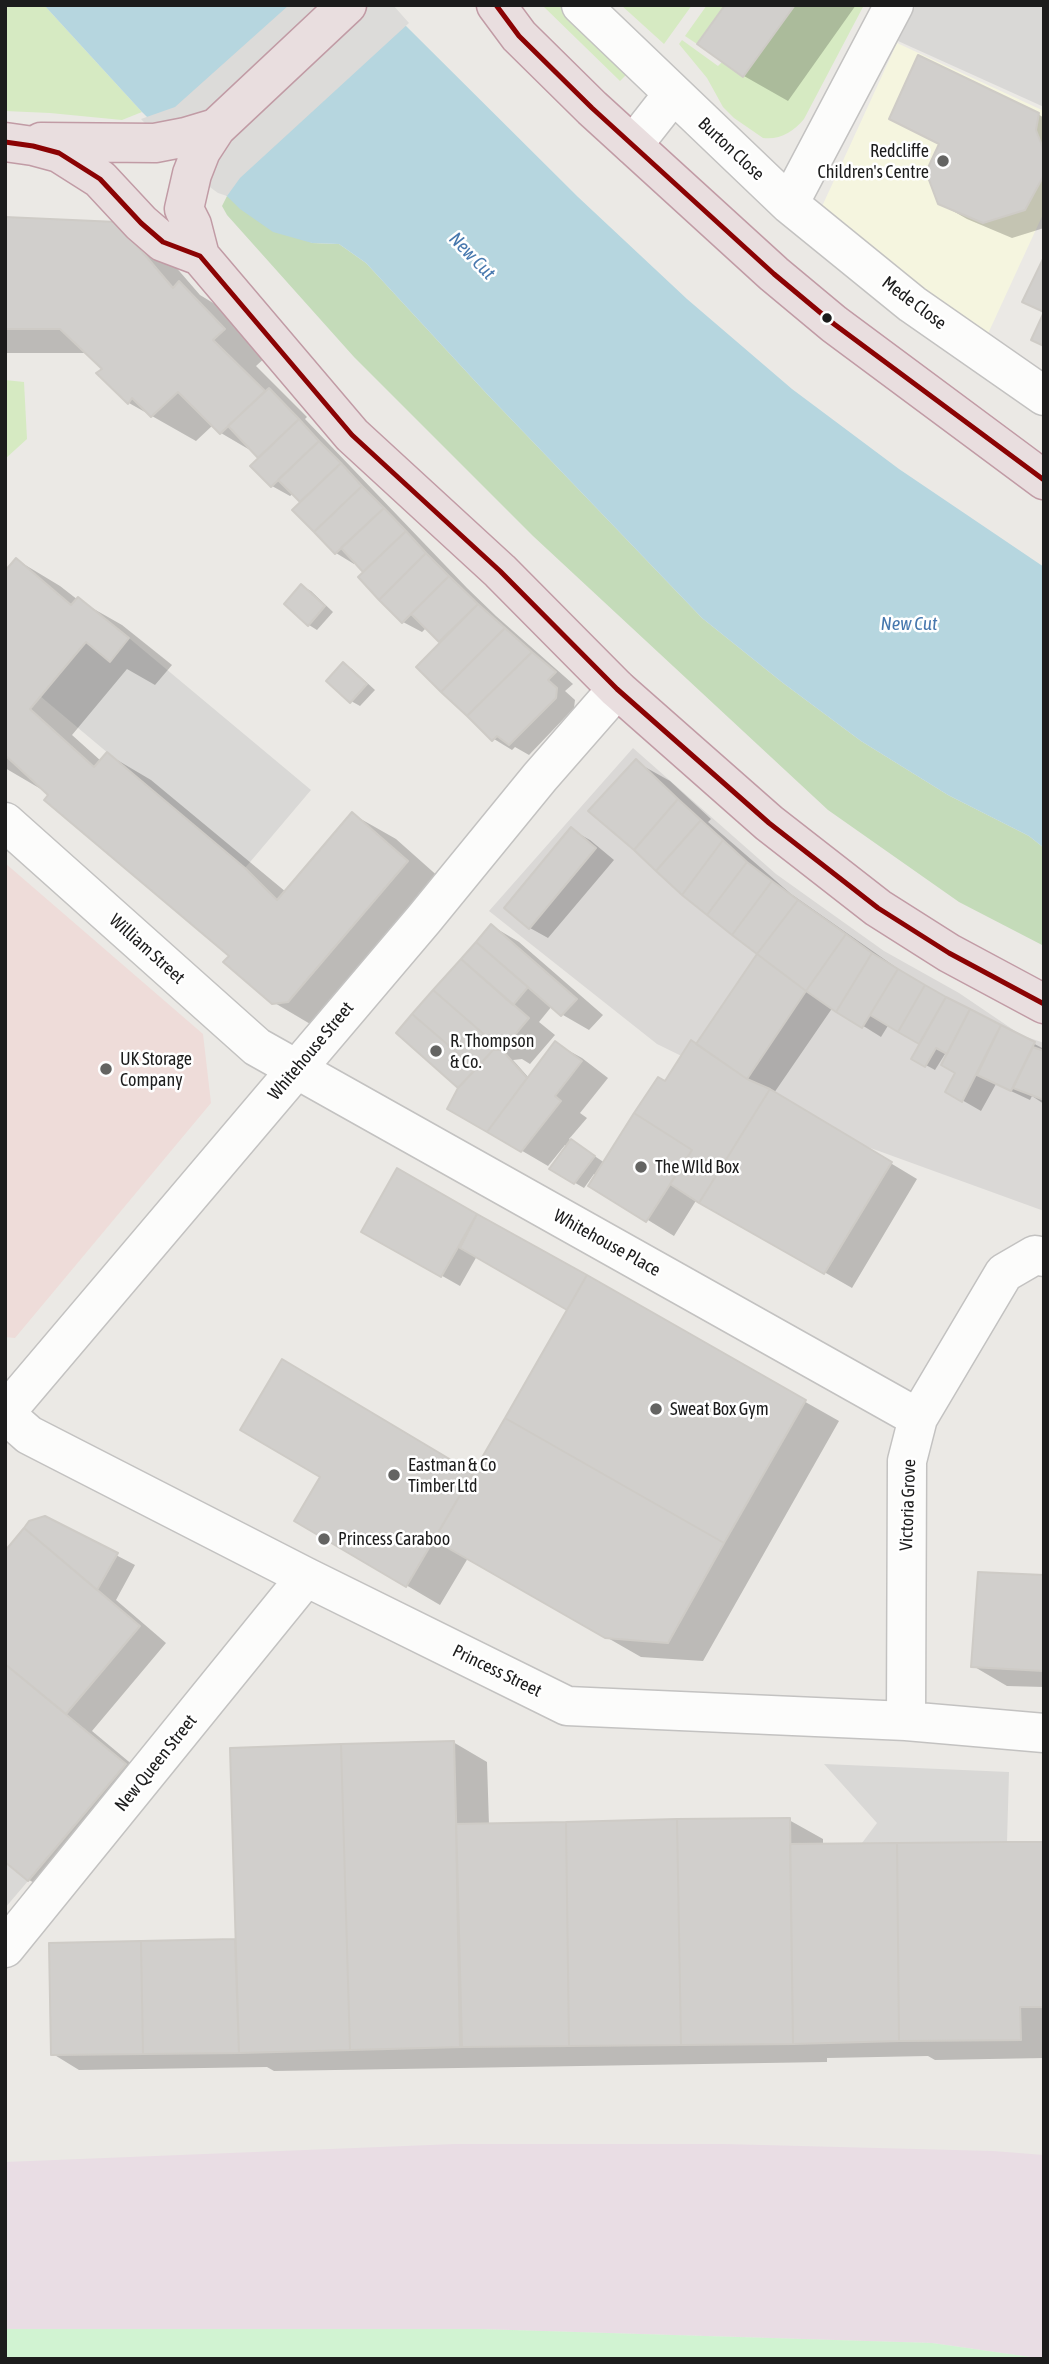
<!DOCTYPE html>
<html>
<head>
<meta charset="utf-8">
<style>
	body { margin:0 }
	#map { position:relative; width:1049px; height:2364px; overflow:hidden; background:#ebe9e5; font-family:"Asap Condensed",sans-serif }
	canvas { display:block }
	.frame { position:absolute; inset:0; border:7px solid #1c1c1c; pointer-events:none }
</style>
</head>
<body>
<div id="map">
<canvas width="1049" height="2364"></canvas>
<div class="frame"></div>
</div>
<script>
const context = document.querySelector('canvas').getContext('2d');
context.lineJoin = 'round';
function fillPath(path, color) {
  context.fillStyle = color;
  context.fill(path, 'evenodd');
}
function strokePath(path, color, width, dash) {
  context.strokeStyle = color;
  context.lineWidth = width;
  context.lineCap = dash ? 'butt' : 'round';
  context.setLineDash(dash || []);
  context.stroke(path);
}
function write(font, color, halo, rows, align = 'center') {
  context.font = font + ' "Asap Condensed",sans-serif';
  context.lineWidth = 5;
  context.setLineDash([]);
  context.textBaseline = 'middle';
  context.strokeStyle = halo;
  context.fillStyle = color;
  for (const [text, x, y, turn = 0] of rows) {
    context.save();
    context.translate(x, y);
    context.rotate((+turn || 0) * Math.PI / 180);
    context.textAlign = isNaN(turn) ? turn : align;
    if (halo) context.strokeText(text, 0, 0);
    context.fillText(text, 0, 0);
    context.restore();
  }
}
fillPath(new Path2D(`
	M633 748 776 874 825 909 884 951 959 993 1021 1035 1044 1043V1211L865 1146 657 1044 489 911Z`), '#dad8d6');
fillPath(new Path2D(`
	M5 863 203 1034 211 1103 15 1338 5 1337Z`), '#eedcd9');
fillPath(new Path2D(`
	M455 2144H724L993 2151 1044 2155V2359L932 2343 478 2329H5V2162Z`), '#e9dde4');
fillPath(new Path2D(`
	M897 43 1044 111V212L986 338 819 213Z`), '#f5f5df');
fillPath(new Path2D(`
	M916 5H1044V107L898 41Z
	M129 638 311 790 245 868 40 696 86 642 110 661Z
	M824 1764 1009 1772 1007 1842 862 1843 877 1823Z
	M5 1862 28 1881 5 1908Z`), '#d9d8d6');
fillPath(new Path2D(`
	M5 5H44L142 112 122 120 50 113 5 111Z
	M542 5H559L628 73 620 81Z
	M621 5H692L664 44Z
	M707 5H725L697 44 685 36Z
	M795 5H864L804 119C793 132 780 140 763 138L734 118 723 107 707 78 679 44 682 40 718 66 722 62 743 77Z
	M5 380 24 382 27 439 5 459Z`), '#d6eac2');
fillPath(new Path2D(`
	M227 196 312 243 339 244 366 263 487 394 702 618 783 683 861 741 948 795 1029 836 1044 848V946L959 902 828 810 533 536 354 357 227 215 222 206Z`), '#c4dbb9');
fillPath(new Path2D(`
	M5 2329H478L932 2343 1044 2359H5Z`), '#d1f3d2');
fillPath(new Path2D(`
	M44 5H371L405 25 578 197 687 299 792 389 899 469 1044 567V848L1029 836 948 795 861 741 783 683 702 618 487 394 366 263 339 244 312 243 273 232 240 209 142 112Z`), '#b6d6df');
fillPath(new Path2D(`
	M289 5H393L409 23 240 178 227 196 218 193 192 174 141 119 175 107Z`), '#dcdbd9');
fillPath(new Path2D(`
	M727 5H856L788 101 744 76 700 43Z
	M1038 114 1044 118V228L1012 238 967 219 939 203 940 145 892 119Z
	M5 219 116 224 161 250 200 295 223 309 268 355 256 366 307 417 305 419 467 588 496 616 573 684 565 691 575 700 574 708 529 755 515 747 512 750 494 739 442 642 427 627 422 632 403 622 356 562 354 564 336 553 303 502 294 493 290 496 272 486 261 458 255 453 221 433 213 425 196 441 129 403 104 369 88 353H5Z
	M17 560 60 586 78 600 122 625 172 665 155 685 127 669 72 735 101 761 107 754 151 780 286 892 352 814 396 839 450 887 317 1028 273 1002 231 956 51 795 5 768V574Z
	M302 586 311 591 333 612 317 630 309 625Z
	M343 664 352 669 375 690 360 706 351 701Z
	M636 762 670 781 711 819 708 822 791 894 914 980 1044 1049V1104L1032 1096 1030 1100 996 1084 981 1111 948 1092 957 1073 950 1046 935 1070 913 1058 921 1044 889 1024 881 1037 833 1007 774 1093 917 1179 852 1288 697 1199 674 1236 591 1185 597 1175 594 1174 584 1188 551 1169 568 1147 565 1145 548 1166 449 1108 460 1088 492 926 519 942 603 1015 589 1030 563 1015 552 1006 539 1022 555 1035 530 1064 522 1059 513 1060 529 1078 555 1043 582 1058 608 1078 580 1113 587 1118 569 1139 605 1163 665 1083 769 963Z
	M572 830 590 840 614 860 548 938 530 928Z
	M397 1171 839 1421 703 1661 641 1657 468 1558 440 1605 297 1521 322 1477 242 1429 474 1475 569 1310 477 1256 460 1286 363 1231Z
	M45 1518 135 1565 116 1600 166 1643 92 1731 152 1781 56 1895 29 1880 5 1860V1553Z
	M1044 1577V1687L1007 1686 973 1666Z
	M453 1742 487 1762 489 1825 789 1820 823 1839V1846L1044 1843V2058L935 2060 928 2056 827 2058V2062L274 2071 267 2067 79 2070 53 2054 51 1945 237 1941Z`), '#0003');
const building = new Path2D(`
	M725 5H795L743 77 697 44Z
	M918 55 1039 113 1036 130 1044 151V175L1025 210 983 223 938 204 926 172 939 144 889 119Z
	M5 217 117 222 173 288 179 281 225 329 213 340 265 391 220 434 178 392 151 417 132 398 128 404 96 373 102 369 60 329H5Z
	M1044 257V312L1022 302Z
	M1044 312V346L1031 340Z
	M269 388 299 419 258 458 228 426Z
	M299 419 319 441 271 487 250 466Z
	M319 441 341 463 300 502 278 480Z
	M341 463 362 486 314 532 292 510Z
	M362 486 384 508 335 554 314 532Z
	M384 508 406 531 363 572 341 548Z
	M406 531 426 553 379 600 358 577Z
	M426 553 449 576 402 623 379 600Z
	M16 558 71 605 78 597 129 638 110 662 86 642 30 709 94 767 107 752 245 868 277 900 352 812 408 861 288 1002 272 1004 223 962 229 956 44 800 48 795 7 757 5 759V571Z
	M449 576 478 604 439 642 411 614Z
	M301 584 325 606 308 626 284 604Z
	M478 604 505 628 441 692 416 667Z
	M505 628 532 652 467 716 441 692Z
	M532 652 556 672 548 680 557 688 556 698 509 745 497 736 492 741 467 716Z
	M343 662 367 684 350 703 326 681Z
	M636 759 678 799 634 850 588 811Z
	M678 799 701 820 656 871 634 850Z
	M701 820 723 840 682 895 656 871Z
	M571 827 596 848 529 929 504 908Z
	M723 840 747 862 707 915 682 895Z
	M747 862 772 881 732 935 707 915Z
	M772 881 798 900 757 954 732 935Z
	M798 900 846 934 806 991 757 954Z
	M491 924 577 999 561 1016 476 942Z
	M846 934 872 953 836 1012 806 991Z
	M476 942 528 987 513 1005 461 959Z
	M872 953 898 969 862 1028 836 1012Z
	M757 954 806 991 747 1079 696 1044Z
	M461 959 529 1018 502 1050 433 990Z
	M898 969 925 985 898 1032 870 1015Z
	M925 985 946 997 919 1044 898 1032Z
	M433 990 502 1050H493L476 1069 412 1014Z
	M946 997 970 1009 947 1054 936 1048 925 1067 911 1059Z
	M970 1009 1001 1025 962 1102 945 1092 955 1073 941 1065Z
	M412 1014 476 1069 458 1088 396 1033Z
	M1001 1025 1035 1042 1011 1091 977 1075Z
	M691 1040 747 1079 770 1089 699 1203 670 1184 692 1150 634 1113 658 1077 665 1081Z
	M555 1041 582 1061 555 1096 561 1101 521 1152 487 1132Z
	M1033 1047 1044 1051V1100L1013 1088Z
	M493 1050H502L527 1078 487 1132 447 1109 458 1088Z
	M770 1089 892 1162 824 1274 699 1203Z
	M634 1113 692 1150 646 1222 588 1186Z
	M571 1139 595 1156 574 1184 549 1169Z
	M397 1168 477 1214 441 1277 361 1232Z
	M477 1214 587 1275 567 1310 460 1248Z
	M587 1275 806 1400 724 1543 505 1418Z
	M282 1359 473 1473 406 1587 294 1521 320 1477 240 1430Z
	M505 1418 724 1543 668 1643 605 1638 434 1540Z
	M45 1516 118 1553 97 1590 24 1528 29 1521Z
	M24 1528 140 1626 66 1714 5 1664V1551Z
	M978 1572 1044 1575V1671L971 1667Z
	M5 1664 126 1764 28 1881 5 1862Z
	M454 1741 462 2047 350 2050 341 1744Z
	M341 1744 350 2050 239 2053 230 1748Z
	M790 1818 793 2044 681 2045 677 1819Z
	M677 1819 681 2045 569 2046 566 1822Z
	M566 1822 569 2046 460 2047 456 1824Z
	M1007 1842H1044V2007H1020L1021 2040 899 2041 897 1843Z
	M897 1843 899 2041 793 2044 790 1844Z
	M235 1939 239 2053 143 2054 141 1941Z
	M141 1941 143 2054 51 2055 49 1943Z`);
fillPath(building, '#d1cfcc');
strokePath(building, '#cecbc6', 2);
const minor = new Path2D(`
	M581 5 789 204 912 304 1044 396
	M633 145 673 94
	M789 204 894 5
	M5 822 257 1047 918 1418
	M5 1413 424 919 540 777 617 689
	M5 1414 29 1435 306 1577 567 1706 906 1721 1044 1733
	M906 1721 907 1461 918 1418 1004 1273 1035 1255 1044 1257
	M5 1948 306 1577`);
const highway = new Path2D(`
	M347 5 216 128 201 151 192 174 184 209 192 225 200 256 352 435 500 571 617 689 769 823 878 908 949 953 1044 1004
	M496 5 519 36 592 108 774 274 834 324 1044 480
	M5 142 33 146 59 153 100 179 141 223 163 242 200 256
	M41 142 155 143 186 137 216 128`);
strokePath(minor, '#c3c2c1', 41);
strokePath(highway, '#c19ba5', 41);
strokePath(minor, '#fcfcfb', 38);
strokePath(highway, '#e9dedf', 38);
strokePath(new Path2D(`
	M496 5 519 36 592 108 774 274 834 324 1044 480
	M5 142 33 146 59 153 100 179 141 223 163 242 200 256 352 435 500 571 617 689 769 823 878 908 949 953 1044 1004`), '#8b0304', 5);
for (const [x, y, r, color] of [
	[943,161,7,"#646462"],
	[827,318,6,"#1c1c1c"],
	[436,1051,7,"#646462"],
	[106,1069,7,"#646462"],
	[641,1167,7,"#646462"],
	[656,1409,7,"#646462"],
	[394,1475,7,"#646462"],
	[324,1539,7,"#646462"]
]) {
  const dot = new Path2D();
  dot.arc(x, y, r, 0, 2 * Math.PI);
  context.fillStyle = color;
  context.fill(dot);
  strokePath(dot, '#fff', 2.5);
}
write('18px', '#1c1c1c', '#fff', [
	["Burton Close",731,149,43],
	["Mede Close",914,303,37],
	["William Street",147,949,42],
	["Whitehouse Street",311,1051,-50],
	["Whitehouse Place",607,1243,29],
	["Victoria Grove",908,1505,-88],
	["Princess Street",497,1671,26],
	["New Queen Street",156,1763,-51]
]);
write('18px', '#1c1c1c', '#fff', [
	["Redcliffe",929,151,"right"],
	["Children's Centre",929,172,"right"],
	["R. Thompson",450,1041],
	["& Co.",450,1062],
	["UK Storage",120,1059],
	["Company",120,1080],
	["The WIld Box",655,1167],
	["Sweat Box Gym",670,1409],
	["Eastman & Co",408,1465],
	["Timber Ltd",408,1486],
	["Princess Caraboo",338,1539]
], 'left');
write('italic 19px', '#4778ae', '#fff', [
	["New Cut",472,256,46],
	["New Cut",909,624]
]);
</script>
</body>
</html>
